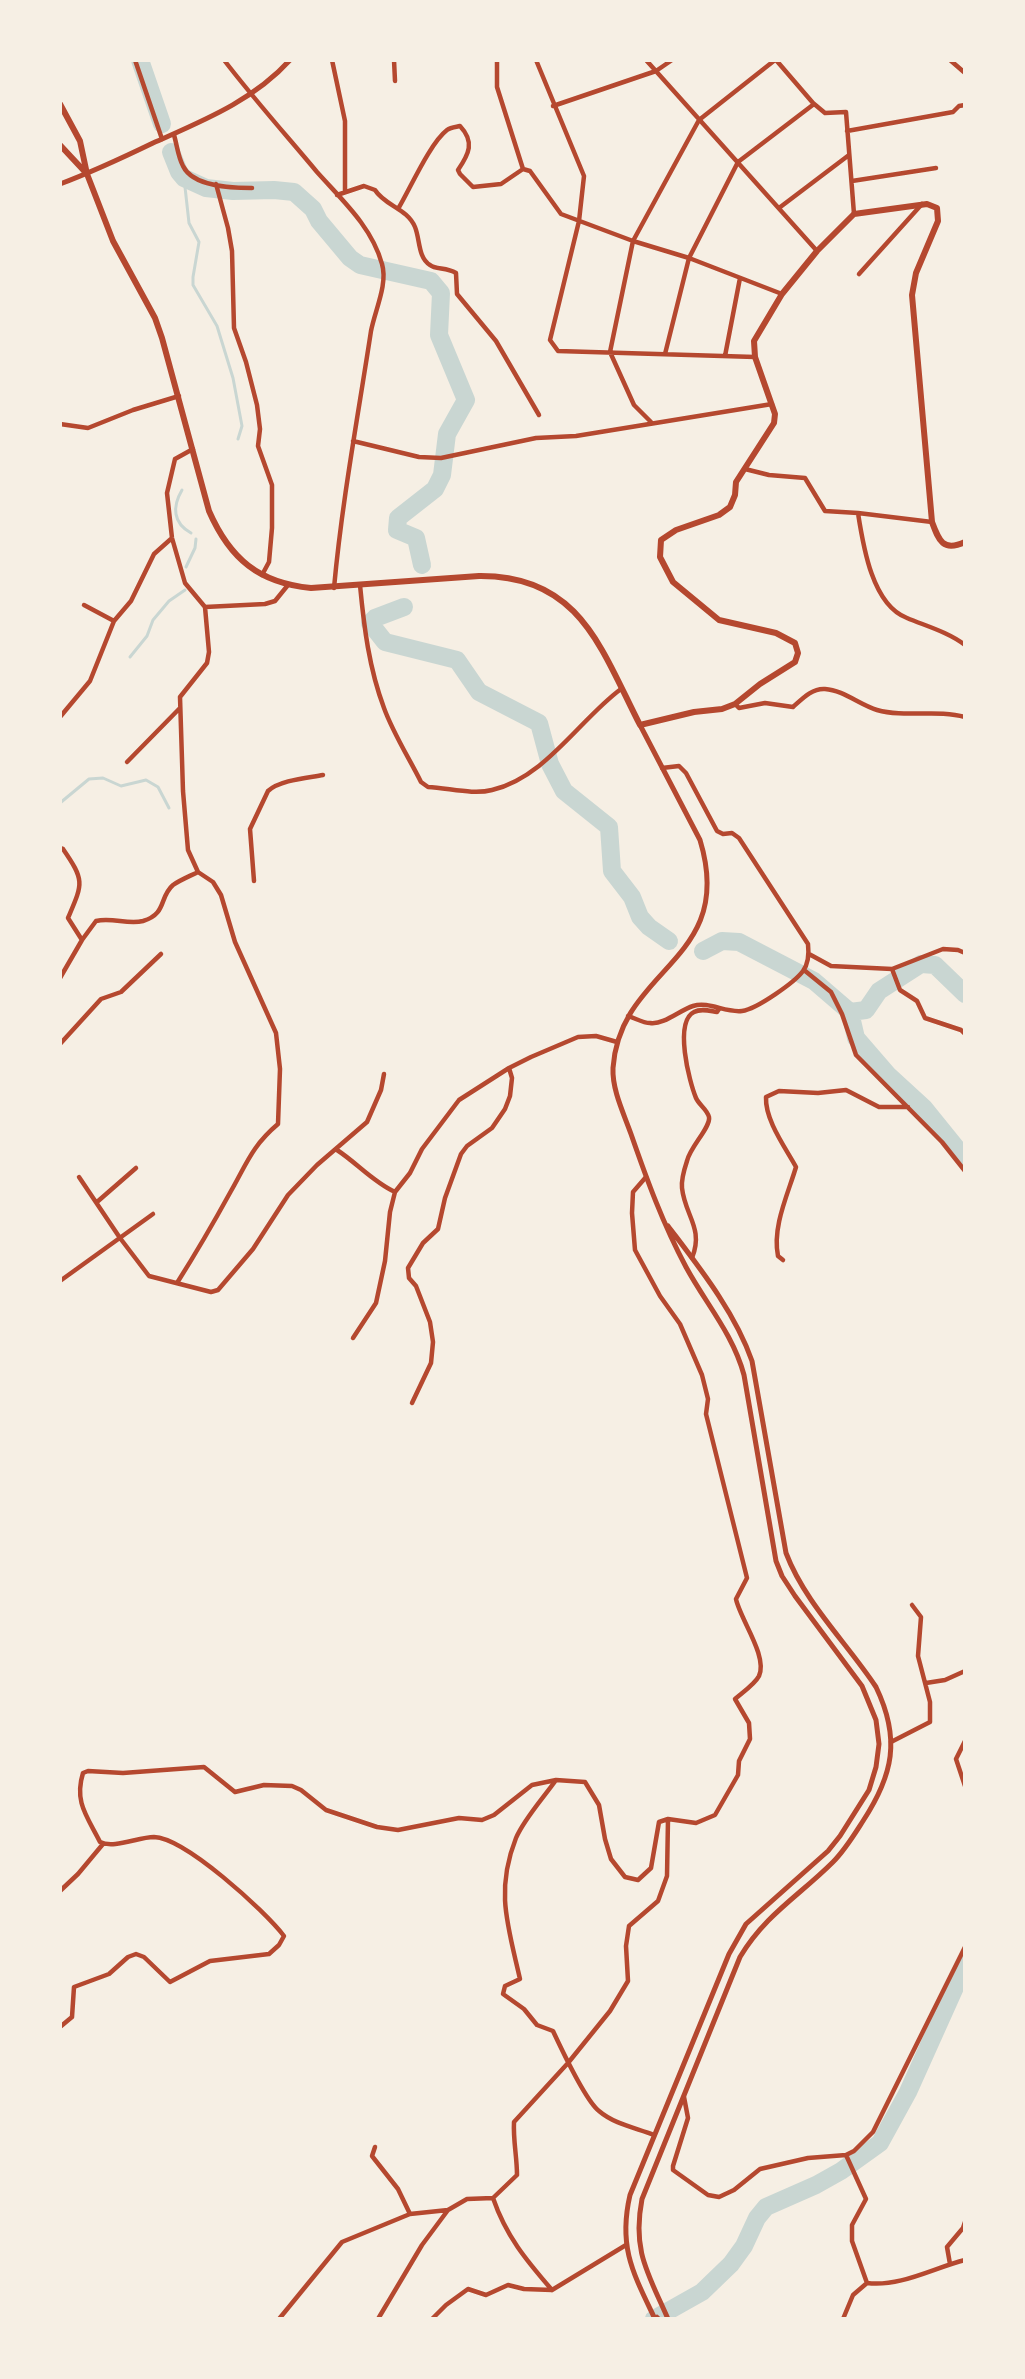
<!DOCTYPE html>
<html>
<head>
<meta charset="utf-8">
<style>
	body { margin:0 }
	#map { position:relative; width:1025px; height:2379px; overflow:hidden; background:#f6efe4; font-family:"Fira Sans Condensed",sans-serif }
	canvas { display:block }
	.frame { position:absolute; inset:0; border:62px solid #f6efe4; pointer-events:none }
</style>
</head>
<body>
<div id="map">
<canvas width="1025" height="2379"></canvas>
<div class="frame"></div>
</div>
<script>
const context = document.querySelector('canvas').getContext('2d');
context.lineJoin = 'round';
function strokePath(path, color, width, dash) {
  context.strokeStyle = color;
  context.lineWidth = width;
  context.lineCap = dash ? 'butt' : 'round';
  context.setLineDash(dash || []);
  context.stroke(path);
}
strokePath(new Path2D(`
	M184 178 189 223 199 242 193 277V285L217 326 233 378 242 426 238 439
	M182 490C172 507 173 523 191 533
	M186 567 195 548 196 539
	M130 657 147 636 153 620 169 601 185 590
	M60 803 89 779 103 778 121 786 146 780 158 787 169 808`), '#c9d6d2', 3);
strokePath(new Path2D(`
	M140 60 162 124
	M171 152 179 172 184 178 206 188 233 191 274 190 294 192 313 209 319 221 350 258 360 265 431 281 441 293 439 335 466 400 447 434 442 475 435 489 398 518 397 530 416 538 422 565
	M404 607 375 618 370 623 385 642 457 660 479 692 539 723 550 764 564 791 609 827 612 871 632 897 640 917 649 927 669 941
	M703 951 722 941 739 942 814 981 850 1012 866 1010 879 991 921 964 935 965 965 994
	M850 1012 856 1038 888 1075 924 1108 962 1155 965 1156
	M654 2319 702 2292 731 2264 744 2246 757 2218 766 2207 816 2185 841 2171 880 2143 908 2092 965 1965`), '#c9d6d2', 18);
strokePath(new Path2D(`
	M135 60 162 139
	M224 60C254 99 286 135 317 172 342 200 372 227 382 264 388 284 375 310 371 331 358 416 342 501 334 588
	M332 60 345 121V190
	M394 60 395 81
	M497 60V87L523 169 530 171 561 214 633 241 689 258 782 294
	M536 60 584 176 579 221 550 340 558 351 755 357
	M646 60 817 251
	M776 60 813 103 825 113 846 112 854 214
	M950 60 965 73
	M553 106 656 71 672 60
	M847 131 953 112 959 106 965 105
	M174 135C177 145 178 157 183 166 193 187 232 188 252 188
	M852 181 936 168
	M216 184 228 228 232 251 234 328 246 362 257 405 260 429 258 446 272 485V528L269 562 262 575
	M337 195 364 186 375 190C385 206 407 208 415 227 420 239 418 258 430 265 436 270 446 267 456 273L457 294 496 341 539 415
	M779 208 849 155
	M398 209C410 189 430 143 447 130 451 127 456 127 460 126 475 142 469 154 458 170L460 174 473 187 501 184 523 169
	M859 274 922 204
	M665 354 689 258 738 162 814 104
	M725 356 740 278
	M651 422 634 405 610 352 633 241 699 120 775 60
	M60 424 88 428 133 410 179 396
	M353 441 419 457 441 458 536 438 576 436 772 404
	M193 449 175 459 167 493 172 538 185 583 205 607 265 604 275 601 288 585
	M745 469 769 475 805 478 825 511 858 513
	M932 522 858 513C863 545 872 605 907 618 926 626 948 632 965 645
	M360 585C364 627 369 668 384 708 393 733 409 758 421 782L428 787C449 788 473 795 492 790 545 778 580 719 621 689
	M84 605 114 621
	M735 704 739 708 765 703 793 707C802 699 812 688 825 689 843 690 860 705 877 710 905 718 937 709 965 717
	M60 717 90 681 114 621 131 601 154 554 172 538
	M127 762 180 708
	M60 848 63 849C85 881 83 883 68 918L82 940 96 921C112 917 128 925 143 921 167 914 159 897 173 885 180 880 190 876 198 872
	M254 881 250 829 268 791C280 780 307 778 323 775
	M809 954 831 966 892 969 943 949 958 950 965 953
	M892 969 900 990 917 1001 925 1018 961 1030 965 1034
	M804 970 831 992 842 1014 856 1055 942 1142 965 1171
	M60 978 82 940
	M628 1016C635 1018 643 1023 650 1023 664 1025 680 1010 693 1006 709 1001 725 1013 742 1011 757 1009 795 982 803 971 809 963 809 953 808 944L739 838 732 833 723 834 717 831 686 773 679 766 662 768
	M60 1044 101 999 121 992 161 954
	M337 1150C357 1163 373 1182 395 1192
	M79 1177 120 1238 149 1276 211 1292 218 1290 253 1249 288 1195 317 1165 367 1122 381 1090 384 1074
	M97 1202 136 1168
	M692 1258C704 1228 685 1216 682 1188 681 1179 684 1170 687 1161 690 1147 711 1127 709 1117 707 1109 699 1105 696 1098 689 1081 674 1022 694 1012 701 1008 710 1011 717 1012L719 1009
	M783 1260 778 1256C772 1227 788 1194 796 1167 785 1147 765 1120 766 1097L779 1091 818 1093 846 1090 879 1107H908
	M60 1281 153 1214
	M177 1283C196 1253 214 1222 231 1191 247 1163 252 1146 278 1124L280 1069 276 1033 235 942 221 895 213 882 198 872 188 850 183 791 180 697 207 663 209 652 205 607
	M353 1338 376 1303 385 1261 390 1212 395 1192 410 1173 422 1149 459 1100 509 1068
	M412 1403 431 1363 433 1342 430 1322 416 1286 409 1278 408 1268 423 1243 438 1229 445 1198 461 1154 467 1146 492 1128 505 1109 510 1096 512 1078 509 1068 531 1057 578 1037 596 1036 617 1042
	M926 1683 945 1680 965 1671
	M965 1741 956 1759 965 1786
	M891 1742 930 1722V1702L918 1656 921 1617 912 1605
	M556 1780C544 1797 524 1819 516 1838 495 1891 508 1926 520 1979L505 1986 503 1994 524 2009 537 2025 553 2031C561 2048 585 2100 599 2111 614 2124 636 2128 654 2135
	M60 1891 78 1874 103 1844
	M60 2027 72 2017 74 1987 109 1974 128 1957 136 1954 144 1957 170 1982 210 1961 269 1954 279 1945 284 1936C264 1910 185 1838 154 1837 138 1837 114 1849 100 1842 87 1816 74 1802 83 1773L88 1771 123 1773 204 1767 235 1792 264 1785 292 1786 301 1790 326 1810 377 1827 398 1830 459 1818 482 1820 494 1815 532 1785 556 1780 585 1782 599 1805 605 1839 611 1859 625 1877 638 1880 651 1868 659 1822 668 1819 696 1823 715 1815 738 1775 739 1761 750 1739 749 1723 735 1699C742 1693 755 1684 759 1676 768 1656 740 1619 736 1599L747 1578 706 1414 708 1399 702 1375 680 1324 660 1296 635 1250 632 1213 633 1192 646 1177
	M684 2097 688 2118 673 2166V2170L708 2195 719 2197 734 2190 760 2169 808 2158 846 2155 854 2151 873 2132 965 1947
	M375 2147 372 2156 398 2189 410 2214
	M846 2155 866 2199 852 2225V2241L867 2283
	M493 2198C506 2236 526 2260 552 2290
	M950 2264 947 2247 963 2228 965 2222
	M867 2283C901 2287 933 2268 965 2260
	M657 2317 659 2319
	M279 2319 342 2242 410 2214 448 2210 467 2199 493 2198 517 2175C517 2157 513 2140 514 2122L568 2063 610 2011 628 1981 626 1946 629 1926 658 1901 667 1876 668 1819
	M378 2319 422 2245 448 2210
	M432 2319 446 2305 468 2289 486 2295 508 2285 524 2289 552 2290 626 2245
	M843 2319 853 2295 867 2283`), '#b5482f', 4.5);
strokePath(new Path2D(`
	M60 184C92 172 122 158 153 143 202 121 253 101 290 60
	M640 725 700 840C737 962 620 966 613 1068 612 1090 624 1114 631 1134 647 1180 663 1224 686 1267 706 1304 733 1334 744 1375L776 1561 782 1576 795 1596 862 1686 876 1720 879 1744 876 1767 869 1790 840 1836 828 1851 746 1924 729 1954 630 2195C618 2247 633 2273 655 2319
	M668 1226C699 1267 735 1312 752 1361L786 1553C805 1603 847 1643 876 1687 901 1739 893 1775 863 1821 854 1835 845 1850 833 1862 799 1896 766 1914 740 1957L642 2199C632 2251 648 2273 668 2319`), '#b5482f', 5);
strokePath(new Path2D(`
	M60 104 80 141 87 174 113 241 155 318 162 338 209 511C230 559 259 583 311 588L479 576C580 575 601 649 640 725L694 712 722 709 735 704 760 684 795 662 798 653 795 643 776 633 719 620 673 582 660 557 661 540 676 530 719 515 730 507 735 495 736 482 774 423 775 414 755 357 754 341 782 294 817 251 854 214 927 204 937 208 938 221 916 273 912 295 932 522C939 541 943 552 965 542
	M60 145 87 174`), '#b5482f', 6);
</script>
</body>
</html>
